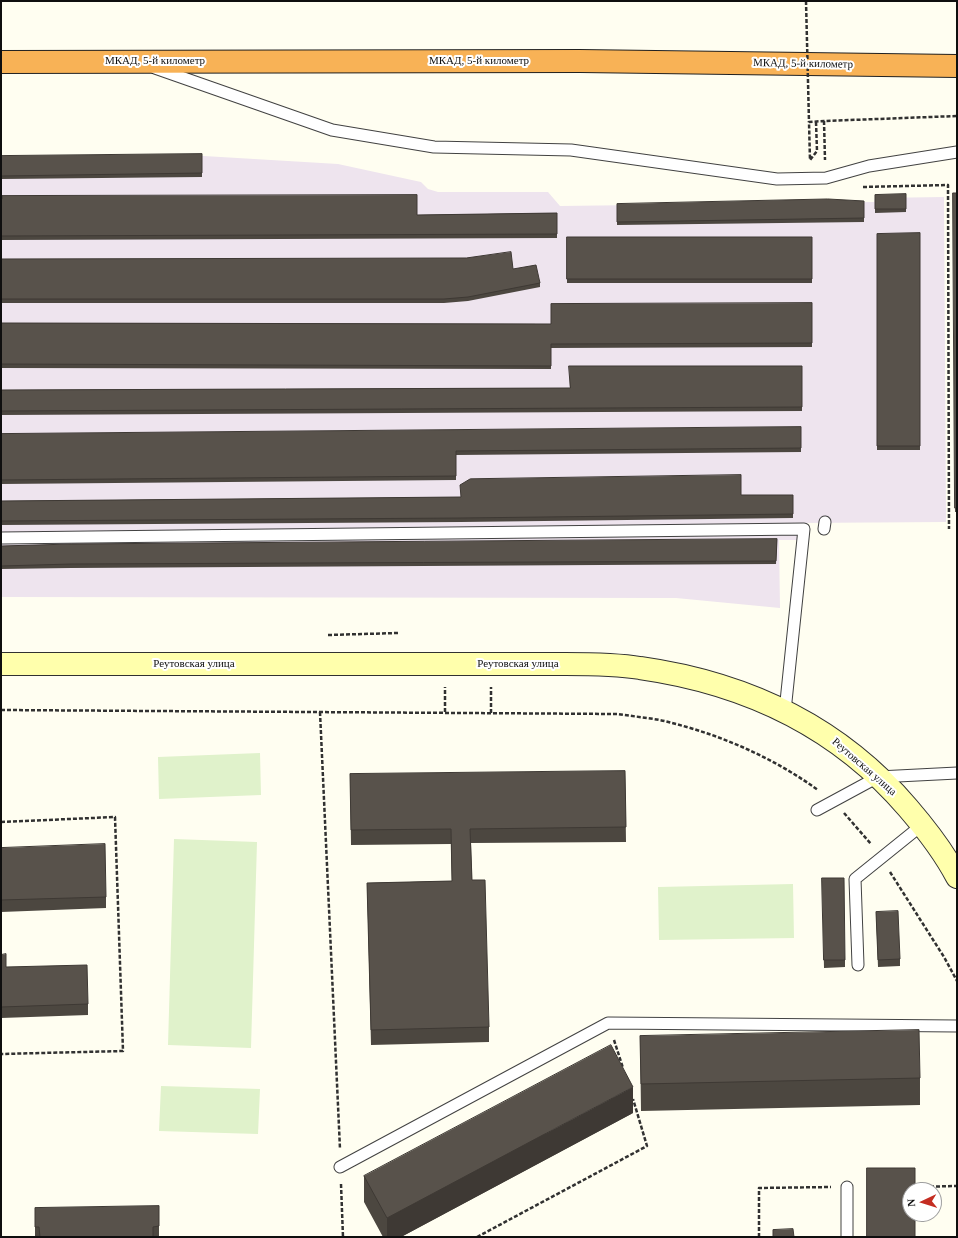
<!DOCTYPE html>
<html>
<head>
<meta charset="utf-8">
<style>
	body { margin:0 }
	#map { position:relative; width:958px; height:1238px; overflow:hidden; background:#fffef1; font-family:"Times New Roman",serif }
	canvas { display:block }
	.frame { position:absolute; inset:0; border:2px solid #0f0f0f; pointer-events:none }
	.north { position:absolute; left:902px; top:1182px; width:40px; height:40px; box-sizing:border-box; background:#fff; border:1px solid #9f9f9f; border-radius:50%; rotate:266deg; font-size:11px; font-weight:700; line-height:16px; text-align:center; color:#0f0f0f }
	.north::after { content:''; display:block; margin:auto; width:14px; height:18px; background:#c42d22; clip-path:polygon(50% 0,100% 100%,50% 72%,0 100%) }
</style>
</head>
<body>
<div id="map">
<canvas width="958" height="1238"></canvas>
<div class="frame"></div>
<div class="north">N</div>
</div>
<script>
const context = document.querySelector('canvas').getContext('2d');
context.lineJoin = 'round';
function fillPath(path, color) {
  context.fillStyle = color;
  context.fill(path, 'evenodd');
}
function strokePath(path, color, width, dash) {
  context.strokeStyle = color;
  context.lineWidth = width;
  context.lineCap = dash ? 'butt' : 'round';
  context.setLineDash(dash || []);
  context.stroke(path);
}
function write(font, color, halo, rows, align = 'center') {
  context.font = font + ' "Times New Roman",serif';
  context.lineWidth = 4;
  context.setLineDash([]);
  context.textBaseline = 'middle';
  context.strokeStyle = halo;
  context.fillStyle = color;
  for (const [text, x, y, turn = 0] of rows) {
    context.save();
    context.translate(x, y);
    context.rotate((+turn || 0) * Math.PI / 180);
    context.textAlign = isNaN(turn) ? turn : align;
    if (halo) context.strokeText(text, 0, 0);
    context.fillText(text, 0, 0);
    context.restore();
  }
}
fillPath(new Path2D(`
	M204 156 338 164 421 182 428 189 438 192H548L560 206 874 202 875 198 944 197 946 522 798 523V540H779L780 608 676 598 1 597V159Z`), '#eee4ee');
fillPath(new Path2D(`
	M260 753 261 795 159 799 158 757Z
	M174 839 257 842 251 1048 168 1045Z
	M793 884 794 938 659 940 658 887Z
	M161 1086 260 1089 258 1134 159 1131Z`), '#e0f2cb');
const lane = new Path2D(`
	M155 68 332 130 434 147 571 150 777 179 826 178 869 166 957 152
	M824 529 825 522
	M1 538 804 529 785 711
	M817 810 878 777 957 773
	M858 965 855 879 922 825
	M340 1167 608 1023 957 1026
	M847 1187V1237`);
const secondary = new Path2D(`
	M1 664H565C590 664 616 664 640 668 746 683 838 726 908 808 926 829 944 852 957 877`);
const highway = new Path2D(`
	M1 62 580 61 957 66`);
strokePath(lane, '#424242', 13);
strokePath(secondary, '#313131', 24);
strokePath(highway, '#202020', 24);
strokePath(new Path2D(`
	M824 121 825 160
	M816 122 817 151 810 160 809 122 824 121 957 116
	M863 187 948 185 949 529
	M328 635 398 633
	M1 710 618 714C636 717 655 718 672 723 724 736 775 759 818 790
	M320 712 340 1149
	M445 712V687
	M491 713V687
	M844 813 871 844
	M1 822 115 817 123 1051 1 1054
	M890 872 944 957 957 981
	M614 1040 623 1068
	M341 1184 343 1237
	M912 1187 957 1186
	M477 1237 647 1146 633 1099
	M759 1237V1188L831 1187`), '#313131', 2.5, [4, 2]);
strokePath(lane, '#fff', 11);
strokePath(secondary, '#ffffac', 22);
strokePath(highway, '#f8b256', 22);
strokePath(new Path2D(`
	M806 1 809 122`), '#313131', 2.5, [4, 2]);
fillPath(new Path2D(`
	M202 154V177L1 179V156Z
	M953 193H957V512H955Z
	M906 194V212L875 213V195Z
	M1 199 417 215 557 213V238L1 240Z
	M617 204 864 218V222L617 225Z
	M920 233V450H877V234Z
	M567 237H812V283H567Z
	M1 259 513 269 540 283V287L468 301 444 303H1Z
	M812 303V347L551 348V369L1 368V323L551 324Z
	M802 366V411L1 415V390L570 388Z
	M801 427V452L456 455V480L1 484V434Z
	M741 495H793V518L461 522 1 525V501Z
	M777 539 776 564 71 568 1 569V546Z
	M625 771 626 842 471 843 472 880 489 1027V1042L371 1045 367 883 452 881 451 844 351 845 350 774Z
	M1 848 106 897V908L1 912Z
	M822 878 845 960V967L824 968Z
	M876 912 900 959V966L878 967Z
	M1 955 6 967 88 1004V1015L1 1018Z
	M640 1036 920 1078V1105L641 1111Z
	M633 1113 401 1237H383L364 1202V1176Z
	M159 1206V1237H35V1208Z`), '#4c4740');
fillPath(new Path2D(`
	M633 1087V1113L401 1237H387V1218Z`), '#3e3934');
const building = new Path2D(`
	M202 154V173L1 176V156Z
	M953 193H957V508H955Z
	M906 194V209H875V195Z
	M417 195V215L557 213V234L1 236V199H2V196Z
	M828 199 864 201V218L617 222V204Z
	M920 233V446H877V234Z
	M567 237H812V279H567Z
	M511 252 513 269 536 265 540 283 468 297 444 299H1V259L466 258Z
	M812 303V343L551 344V366L1 364V323L551 324V304Z
	M569 366H802V407L1 411V390L570 388Z
	M801 427V448L456 451V476L1 480V434Z
	M741 475V495H793V514L461 518 1 521V501L461 497 460 485 470 479Z
	M777 539 776 561 71 564 1 566V546L71 544Z
	M625 771 626 827 470 829 472 880H485L489 1027 371 1030 367 883 452 881 451 829 351 830 350 774Z
	M105 844 106 897 1 900V848Z
	M822 878H844L845 960H824Z
	M898 911 900 959 878 960 876 912Z
	M6 954V967L87 965 88 1004 1 1007V955Z
	M919 1030 920 1078 641 1084 640 1036Z
	M611 1045 633 1087 387 1218 364 1176Z
	M867 1168H915V1190H910V1214H915V1237H867Z
	M159 1206V1226L153 1227V1237H40L39 1227H35V1208Z
	M793 1229 794 1237H773V1230Z`);
fillPath(building, '#58524b');
strokePath(building, '#3e3934', 1);
write('11px', '#0f0f0f', '#fff', [
	["МКАД, 5-й километр",155,61],
	["МКАД, 5-й километр",479,61],
	["МКАД, 5-й километр",803,64,1],
	["Реутовская улица",194,664],
	["Реутовская улица",518,664],
	["Реутовская улица",864,767,41]
]);
</script>
</body>
</html>
